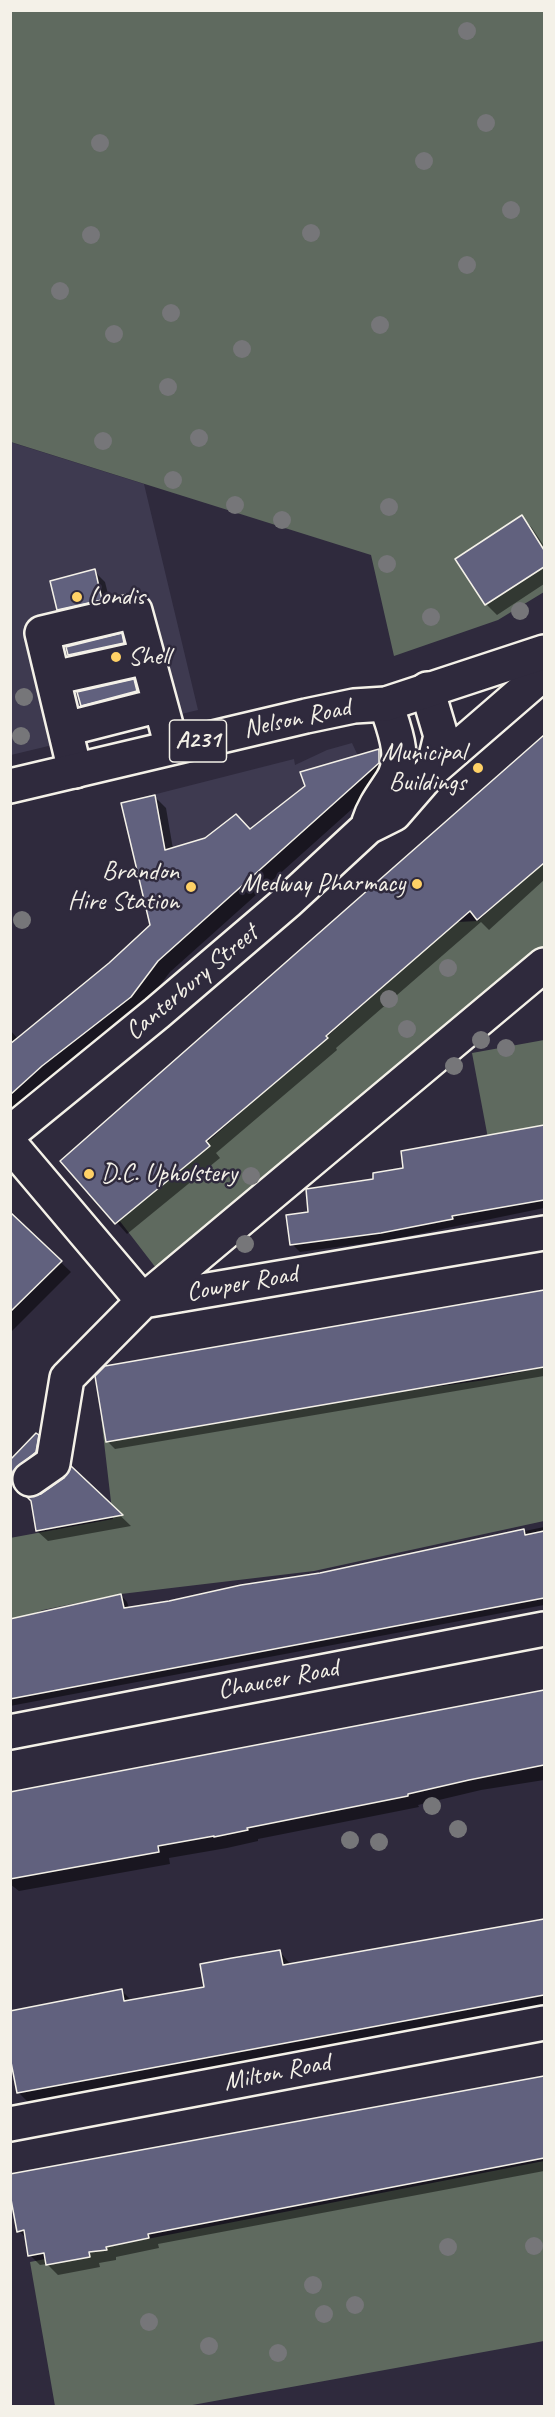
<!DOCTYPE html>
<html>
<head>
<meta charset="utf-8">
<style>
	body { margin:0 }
	#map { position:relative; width:555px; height:2417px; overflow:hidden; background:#2f2a3d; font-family:Caveat,sans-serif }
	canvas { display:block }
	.frame { position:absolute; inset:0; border:12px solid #f4f1e8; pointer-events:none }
</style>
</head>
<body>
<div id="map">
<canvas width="555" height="2417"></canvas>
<div class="frame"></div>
</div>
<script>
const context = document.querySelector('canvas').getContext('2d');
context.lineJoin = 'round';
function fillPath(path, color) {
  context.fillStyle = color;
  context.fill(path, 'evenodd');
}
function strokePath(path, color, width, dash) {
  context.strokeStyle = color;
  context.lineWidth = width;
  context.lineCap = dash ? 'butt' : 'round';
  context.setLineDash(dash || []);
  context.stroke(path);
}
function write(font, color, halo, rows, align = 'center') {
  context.font = font + ' Caveat,sans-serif';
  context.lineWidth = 5;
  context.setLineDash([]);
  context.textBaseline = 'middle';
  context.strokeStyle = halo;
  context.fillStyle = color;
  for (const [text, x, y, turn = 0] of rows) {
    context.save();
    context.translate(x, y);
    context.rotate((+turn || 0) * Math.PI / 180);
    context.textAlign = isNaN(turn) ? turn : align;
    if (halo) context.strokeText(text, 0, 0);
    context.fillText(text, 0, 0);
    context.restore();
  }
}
fillPath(new Path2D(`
	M10 442 144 484 198 710 11 755Z
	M352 743 365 771 158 961 121 803 294 759 295 765 327 750Z`), '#3e3a50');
fillPath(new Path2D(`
	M10 11H544V592L498 620 394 656 371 555 11 442Z
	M544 861V960L156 1268 119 1220 457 922 478 921Z
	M544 1040V1124L542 1125 544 1156 532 1158 527 1128 495 1134 493 1165 472 1053Z
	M544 1367V1521L314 1571 121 1594 43 1610 11 1622 10 1538 113 1519 101 1416 398 1392 485 1380Z
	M544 2161V2341L187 2406H55L30 2262Z`), '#5f6a5f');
fillPath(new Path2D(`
	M522 517 532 528 544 546V584L497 615 486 604 457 559Z
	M94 571 105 582 112 610 69 620 58 609Z
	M121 635 127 641 129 648 75 660 69 655Z
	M134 681 139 686 142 697 87 711 82 705Z
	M544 737V880L489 930 481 922 336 1048 337 1050 216 1153 220 1158 127 1234 62 1161Z
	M379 750 390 762V775L170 972 145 1005 10 1116V1030L18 1039 110 964 152 926 154 796 166 808 173 849 250 831Z
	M544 1126V1208L389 1240 300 1252 292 1244 310 1214 375 1181 405 1169 402 1152Z
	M10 1214 71 1272 10 1333Z
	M544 1292V1376L115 1449 107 1441 106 1367Z
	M36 1435 43 1442 41 1458 17 1486 10 1480V1462Z
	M72 1469 131 1526 48 1541 37 1531 32 1500 65 1479Z
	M544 1527V1605L10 1706V1626L121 1595 127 1602 129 1608 170 1602 320 1574Z
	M544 1691V1780L481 1790 418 1805 419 1807 258 1839V1841L227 1848 169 1858 170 1864 19 1891 10 1884V1794Z
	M544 1920V2007L29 2103 18 2092 122 1991 132 2001 206 1989 280 1952 291 1965Z
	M544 2078V2171L158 2244 159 2248 116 2257V2260L99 2263 100 2267 58 2275 47 2264 40 2265 30 2255 27 2239 19 2231 10 2176Z`), '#0007');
const building = new Path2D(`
	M522 515 544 550V567L485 605 455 559Z
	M95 569 102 600 57 610 50 581Z
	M122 633 124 643 68 655 66 647Z
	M134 679 137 691 81 706 77 692Z
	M544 735V863L477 920 470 911 326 1036 328 1038 206 1141 210 1146 115 1224 60 1161Z
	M379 749V763L158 961 131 997 42 1066 10 1095V1044L109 963 150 925 121 803 155 795 165 850 205 838 236 814 250 829 305 786 300 772Z
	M544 1125V1200L452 1216 453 1219 381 1233 290 1245 286 1215 308 1212 306 1189 373 1179V1173L403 1168 401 1151Z
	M10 1212 62 1261 10 1312Z
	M544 1290V1367L106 1442 95 1376 105 1366Z
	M36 1433 39 1435 36 1452 13 1471 12 1483 10 1460Z
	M71 1466 123 1515 36 1531 31 1501 27 1497 41 1494 64 1478Z
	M524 1529 525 1535 544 1531V1598L10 1699V1619L121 1594 124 1608 169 1601 241 1585 320 1573Z
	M544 1690V1765L469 1780 408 1794V1796L247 1828 248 1830 214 1837V1836L158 1846 159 1852 10 1879V1792Z
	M544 1919V1995L17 2093 10 2057V2011L122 1989 124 2001 204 1987 200 1964 232 1958 280 1950 283 1965Z
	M544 2076V2158L148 2234 149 2238 106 2247 107 2250 89 2252 90 2257 46 2265 44 2253 28 2256 24 2230 17 2232 10 2194V2174Z`);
fillPath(building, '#61617e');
strokePath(building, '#f4f1e8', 1.5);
const minor = new Path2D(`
	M53 678 147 657
	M427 689 441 736 433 769
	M66 729 160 705
	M75 771 42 633 135 611 172 747
	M369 822C374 806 383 795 392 781 407 757 394 729 386 704
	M10 1133 157 1013 288 901 368 827 394 814 433 769 544 673
	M10 1144 143 1301 544 1233
	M30 1479 53 1463 67 1378 143 1301 544 965
	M10 1732 544 1629
	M10 2124 544 2023`);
const major = new Path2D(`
	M10 786 306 716 354 706 386 704 544 652`);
strokePath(minor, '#f4f1e8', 38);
strokePath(major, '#f4f1e8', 38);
strokePath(minor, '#2f2a3d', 33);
strokePath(major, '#2f2a3d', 33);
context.fillStyle = '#767679';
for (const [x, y] of [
	[467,31],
	[486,123],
	[100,143],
	[424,161],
	[511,210],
	[311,233],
	[91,235],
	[467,265],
	[60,291],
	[171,313],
	[380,325],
	[114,334],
	[242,349],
	[168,387],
	[199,438],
	[103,441],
	[173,480],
	[235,505],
	[389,507],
	[282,520],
	[387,564],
	[520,611],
	[431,617],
	[24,697],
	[21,736],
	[22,920],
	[448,968],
	[389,999],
	[407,1029],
	[481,1040],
	[506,1048],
	[454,1066],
	[251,1176],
	[245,1244],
	[432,1806],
	[458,1829],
	[350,1840],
	[379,1842],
	[534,2246],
	[448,2247],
	[313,2285],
	[355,2305],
	[324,2314],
	[149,2322],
	[209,2346],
	[278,2353]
]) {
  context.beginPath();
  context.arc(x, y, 9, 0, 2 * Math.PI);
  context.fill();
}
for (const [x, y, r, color] of [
	[77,597,6,"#ffd166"],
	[116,657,6,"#ffd166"],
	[478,768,6,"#ffd166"],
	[417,884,6,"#ffd166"],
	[191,887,6,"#ffd166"],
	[89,1174,6,"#ffd166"]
]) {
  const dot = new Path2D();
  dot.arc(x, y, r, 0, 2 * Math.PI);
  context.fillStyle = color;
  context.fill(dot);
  strokePath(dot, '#2f2a3d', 2);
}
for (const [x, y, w] of [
	[198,741,57]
]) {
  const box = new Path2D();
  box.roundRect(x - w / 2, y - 21, w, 42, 4.5);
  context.fillStyle = '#2f2a3d';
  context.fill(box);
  strokePath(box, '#f4f1e8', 1.5);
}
write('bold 24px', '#f4f1e8', null, [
	["A231",198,741]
]);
write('26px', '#f4f1e8', '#2f2a3d', [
	["Londis",89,597],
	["Shell",128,657],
	["Municipal",466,753,"right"],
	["Buildings",466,783,"right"],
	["Brandon",179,872,"right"],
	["Hire Station",179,902,"right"],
	["Medway Pharmacy",405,884,"right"],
	["D.C. Upholstery",101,1174]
], 'left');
write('26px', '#f4f1e8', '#2f2a3d', [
	["Nelson Road",297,719,-12],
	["Canterbury Street",192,983,-40],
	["Cowper Road",242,1284,-10],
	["Chaucer Road",278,1680,-11],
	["Milton Road",277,2073,-11]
]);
</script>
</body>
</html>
